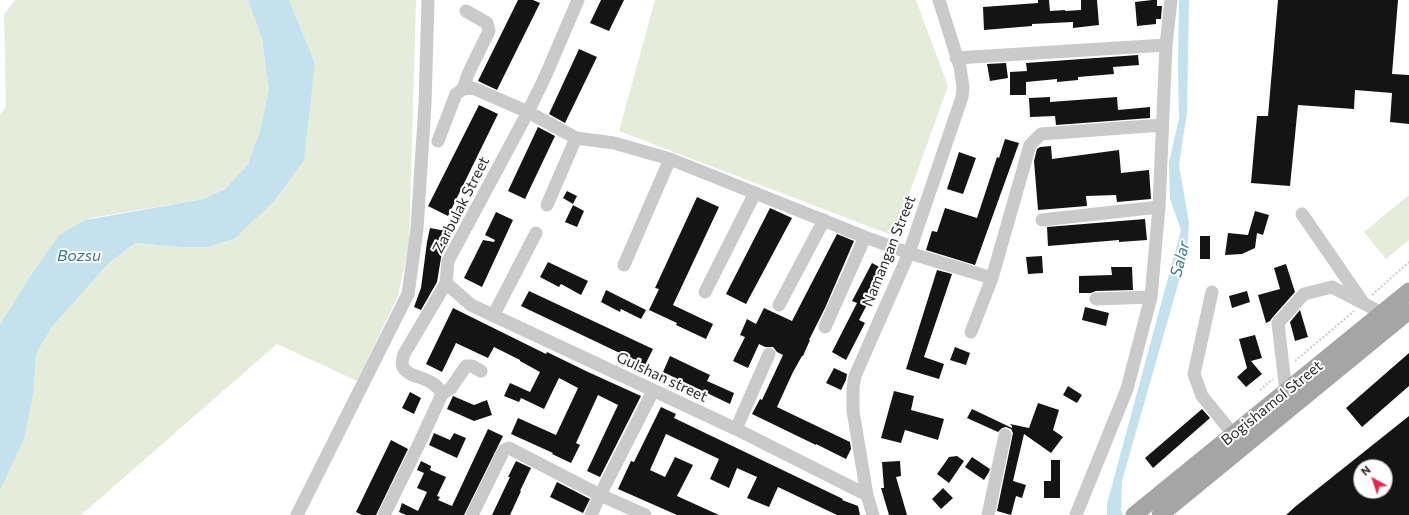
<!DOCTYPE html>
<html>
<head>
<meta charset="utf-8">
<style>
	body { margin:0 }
	#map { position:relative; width:1409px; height:515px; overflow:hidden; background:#fff; font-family:Commissioner,sans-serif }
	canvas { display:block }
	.north { position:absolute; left:1353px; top:459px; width:40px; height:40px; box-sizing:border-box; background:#fff; border:1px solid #ababab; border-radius:50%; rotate:320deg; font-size:11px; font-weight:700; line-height:16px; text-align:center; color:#2d2d2d }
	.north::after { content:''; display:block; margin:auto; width:14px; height:18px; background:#ef244c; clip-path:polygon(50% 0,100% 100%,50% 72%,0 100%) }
</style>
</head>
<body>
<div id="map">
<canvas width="1409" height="515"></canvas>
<div class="north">N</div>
</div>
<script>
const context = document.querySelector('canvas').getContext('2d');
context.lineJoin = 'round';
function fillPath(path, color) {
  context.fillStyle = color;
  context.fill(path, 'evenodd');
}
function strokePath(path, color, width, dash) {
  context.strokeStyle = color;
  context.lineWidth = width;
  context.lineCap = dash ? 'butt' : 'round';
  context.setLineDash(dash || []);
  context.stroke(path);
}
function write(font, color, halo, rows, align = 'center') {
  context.font = font + ' Commissioner,sans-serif';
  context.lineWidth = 4;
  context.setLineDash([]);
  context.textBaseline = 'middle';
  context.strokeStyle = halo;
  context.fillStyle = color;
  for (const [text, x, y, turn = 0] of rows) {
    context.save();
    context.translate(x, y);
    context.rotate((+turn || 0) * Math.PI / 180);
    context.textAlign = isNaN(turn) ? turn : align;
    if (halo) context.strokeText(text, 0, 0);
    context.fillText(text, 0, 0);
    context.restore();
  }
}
fillPath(new Path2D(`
	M15 0H248L262 39 269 89 260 131 248 164 225 189 204 199 91 218 59 235 29 278 0 326V114L6 107 4 14Z
	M289 0H416L409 244 398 296 357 381 277 344 81 515H0V490L34 389 36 354 51 328 108 264 135 243 181 247H208L234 239 315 63Z
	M655 0H916L948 86 894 236 619 131Z
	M1409 195V240L1386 259 1364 232Z`), '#e6ecda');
fillPath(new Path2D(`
	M248 0H289L315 63 304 160 274 201 234 239 208 247H181L135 243 108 264 51 328 36 354 34 389 24 439 0 490V325L29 278 59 235 85 220 204 199 225 189 248 164 260 131 269 89 262 39Z
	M1179 0H1189L1187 112 1179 165 1189 223 1187 253 1122 481 1121 510 1123 515H1107V504L1181 230 1170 199 1169 163 1179 118 1178 66Z`), '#c4e2ed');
fillPath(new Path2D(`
	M518 0H533L540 3 497 90 478 81Z
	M601 0H624L609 31 590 23Z
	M1038 0H1049L1050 11 1065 10V11L1081 10V0H1097L1099 25 1073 28V22L1032 24V26L984 30 983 7 1038 3Z
	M1152 0H1157V6H1162L1161 19H1156V24L1137 26 1135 2Z
	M1278 0H1398L1392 74 1409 75V124L1390 122 1392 93 1355 90 1354 109 1298 105 1290 186 1251 183 1257 116H1268Z
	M579 49 597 57 565 123 549 114Z
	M1138 55 1139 65 1113 67 1114 74 1078 77V80L1057 82V79L1026 82V95H1010V72L1027 71 1026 63Z
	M1006 63 1008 78 990 81 987 64Z
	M1050 97V102L1117 97 1118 110 1150 107V118L1056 125 1055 116 1030 117 1029 98Z
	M479 105 498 114 448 216 428 206Z
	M538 127 555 136 525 199 508 191Z
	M1005 139 1019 143 975 265 926 250 932 231 937 232 945 208 977 218 997 157 999 158Z
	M1051 146 1052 159 1119 150 1121 173 1149 170 1151 199 1117 202 1116 195 1086 196 1087 206 1038 210 1034 161 1037 149 1040 147Z
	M959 152 976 158 963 194 947 189Z
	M567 191 577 196 573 204 563 198Z
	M697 197 719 207 673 305 713 324 706 339 676 325 677 323 649 310 659 289 655 288Z
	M573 205 584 211 577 227 565 222Z
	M770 208 792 218 746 304 726 294Z
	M1255 211 1269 215 1263 235 1257 233 1255 248 1242 254 1225 255 1228 233 1248 235Z
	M496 212 513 220 482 287 464 278 483 240 494 242 495 240 485 235Z
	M1145 219 1147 240 1119 242V240L1048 246 1047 227Z
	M430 228 451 232 447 247 443 246 437 282 421 310 414 307 421 288 427 242Z
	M837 234 854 241 825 308 809 340H810L803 356H802L793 372 777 407 850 442 851 449 846 459 816 444V445L752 414 760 399 762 400 783 355 777 352 773 347H765L759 344 748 368 733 361 745 337 740 335 747 319 756 324 764 308 792 321Z
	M1200 236H1210V259H1200Z
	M1042 256 1043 273 1028 274 1026 257Z
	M548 262 588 281 581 295 561 284 559 287 540 277Z
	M872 263 885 270 859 320 865 323 846 360 832 352 857 303 852 301Z
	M1286 264 1295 292 1272 318 1270 321 1266 323 1258 295 1280 289 1274 268Z
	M1111 267H1132L1133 290 1096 291 1091 293H1079V276L1112 275Z
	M937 270 952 274 924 357 944 364 939 379 906 369Z
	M606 290 646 310 641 319 621 309 620 312 601 302Z
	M529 291 653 349 645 365 521 306Z
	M1247 291 1250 302 1232 308 1229 296Z
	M1085 307 1109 313 1106 326 1082 320Z
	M453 308 546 354 547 352 588 372 641 396 600 477 587 471 618 405 598 395 576 443 580 445 571 463 552 454 553 453 511 434 518 418 556 435 578 388 559 378 544 409 521 398 519 402 504 396 510 383 530 392 540 372 520 361V360L494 347 488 358 456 343 442 372 426 364Z
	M1300 310 1308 337 1295 341 1290 322Z
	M1255 335 1262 358 1251 361 1262 374 1246 387 1237 377 1247 368 1239 339Z
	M955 347 970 353 966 365 950 360Z
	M1409 353V386L1362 427 1346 408Z
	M670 356 710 375 707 381 734 393 730 404 663 372Z
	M834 368 847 374 846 380 841 390 826 383Z
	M1068 386 1082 395 1077 403 1063 395Z
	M894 391 914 396 911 410 944 419 938 440 905 430 901 443 881 438Z
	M410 392 421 398 414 414 402 408Z
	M453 396 474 405 487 400 492 415 474 421 447 409Z
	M1038 403 1059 410 1053 430 1063 437 1051 453 1024 434 1013 481 1026 485 1022 498 1016 496 1011 515 997 511 1013 433 1011 429 1006 427 1002 428 998 432 967 418 972 409 1012 428V426L1010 424 1029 428Z
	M661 407 676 414 674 418 843 499 842 500 858 506 860 515H837L778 487 769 507 747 498 757 477 737 468 729 488 710 479 719 459 666 434 650 470 665 477 675 457 693 465 677 496 719 515H677L618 489 631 461 634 462Z
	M1202 409 1210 418 1153 468 1145 458Z
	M1409 416V515H1286L1296 506ZM1361 467H1385V491H1361Z
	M488 429 503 436 464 515H406L399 512 402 503 418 511 427 492 417 488 424 473 417 470 421 461 431 466 430 470 446 477 437 496 440 497 438 500 452 506Z
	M434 433 450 440 454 433 466 438 457 458 429 445Z
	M391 440 408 449 376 515H362L356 512Z
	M957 456 964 461 949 483 937 474 949 457Z
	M972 457 990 469 989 472 984 480 965 467Z
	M1051 460H1060V498H1044V481H1051Z
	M516 461 531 468 520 491H521L510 515H492L510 477H508Z
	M900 461 901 476 896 477 907 515H889L881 488H884L882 462Z
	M557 482 590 499 583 513 550 497Z
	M943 488 953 498 941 509 932 499Z`), '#141414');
strokePath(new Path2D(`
	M1372 295 1409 262
	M1295 361 1354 311
	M1260 390 1273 379`), '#cacaca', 2, [2, 2]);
strokePath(new Path2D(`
	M956 58 1166 45
	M463 89 468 74 489 31 487 23 466 11
	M438 141 456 94 463 89 473 88 528 112 576 138 614 143 670 159 865 237 909 253 992 278 1030 145 1041 134 1162 125
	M547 205 576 138
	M1302 214 1362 301
	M1042 220 1159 207
	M624 265 670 159
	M446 283 471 305 736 429 867 495
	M705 292 755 193
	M1212 292 1194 374 1202 396 1233 434
	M1096 299 1151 297
	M779 305 824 220
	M493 316 536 233
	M825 327 865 237
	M971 332 992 278
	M1286 392 1278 323 1304 294 1332 287 1382 313
	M442 394 451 388 466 366H472L481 371
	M736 429 769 354
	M297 515 408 294 417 229 425 104 428 0
	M384 515 419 444 442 394C433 375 410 380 403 367 401 363 403 358 404 354L446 283 448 261 528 112 545 77 578 0
	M472 515 504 450 509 448 600 495 645 515
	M591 515 600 495 653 391
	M873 515 867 495 853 411V387L855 376 909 253 962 97 963 87 960 67 939 0
	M988 515 1005 435
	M1076 515 1127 389 1151 297 1159 207 1166 45 1171 0`), '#cacaca', 13);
strokePath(new Path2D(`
	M1134 515 1409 291
	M1160 515 1409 311`), '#a5a5a5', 17);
write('15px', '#2d2d2d', '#fff', [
	["Zarbulak Street",461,205,-63],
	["Namangan Street",889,251,-68],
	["Gulshan street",662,377,25],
	["Bogishamol Street",1272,403,-39]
]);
write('italic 16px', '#377b94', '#fff', [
	["Bozsu",79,256],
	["Salar",1180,259,-76]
]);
</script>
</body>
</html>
